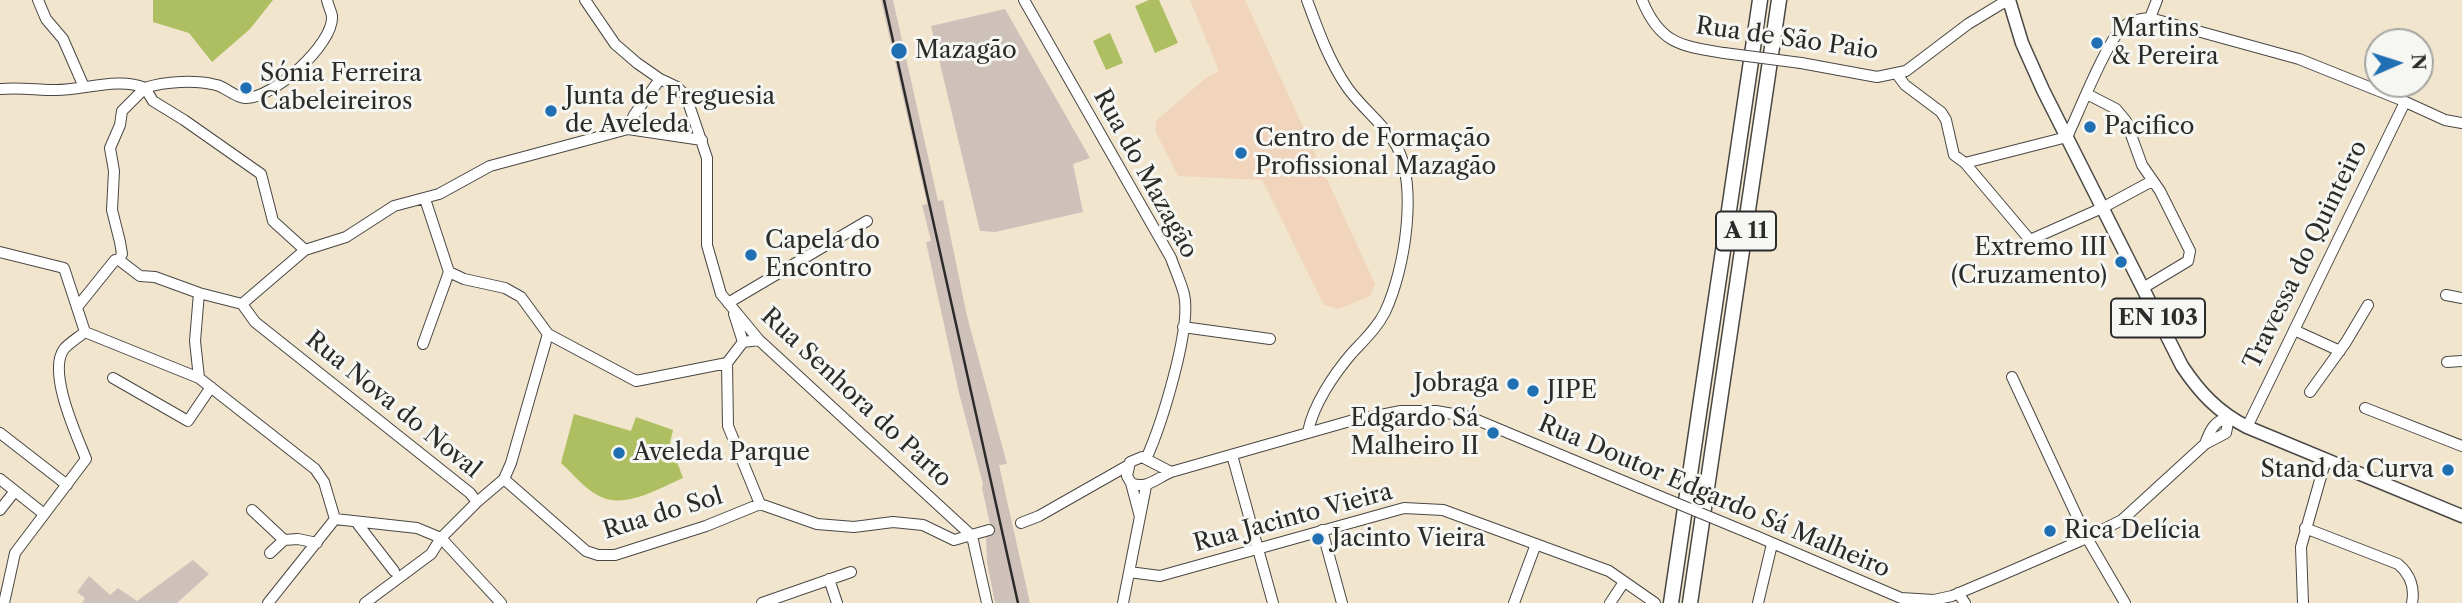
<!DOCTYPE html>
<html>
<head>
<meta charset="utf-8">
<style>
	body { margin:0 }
	#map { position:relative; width:2462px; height:603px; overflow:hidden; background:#f2e5ce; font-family:"Libre Caslon Text",serif }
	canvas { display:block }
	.north { position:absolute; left:2364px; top:28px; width:70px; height:70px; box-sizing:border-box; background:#f6f6f2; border:2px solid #a5a5a2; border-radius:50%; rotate:87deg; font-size:19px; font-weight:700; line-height:28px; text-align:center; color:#2b2b2b }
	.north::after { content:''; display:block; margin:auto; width:24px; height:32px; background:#1f6fb2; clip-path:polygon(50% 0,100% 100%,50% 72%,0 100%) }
</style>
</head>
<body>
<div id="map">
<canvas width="2462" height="603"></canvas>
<div class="north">N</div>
</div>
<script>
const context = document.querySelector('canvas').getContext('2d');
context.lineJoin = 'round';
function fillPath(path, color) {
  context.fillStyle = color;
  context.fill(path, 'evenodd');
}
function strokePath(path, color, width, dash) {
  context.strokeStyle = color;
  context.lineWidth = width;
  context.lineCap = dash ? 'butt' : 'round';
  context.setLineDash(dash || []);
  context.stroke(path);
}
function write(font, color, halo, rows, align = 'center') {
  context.font = font + ' "Libre Caslon Text",serif';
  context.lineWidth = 6;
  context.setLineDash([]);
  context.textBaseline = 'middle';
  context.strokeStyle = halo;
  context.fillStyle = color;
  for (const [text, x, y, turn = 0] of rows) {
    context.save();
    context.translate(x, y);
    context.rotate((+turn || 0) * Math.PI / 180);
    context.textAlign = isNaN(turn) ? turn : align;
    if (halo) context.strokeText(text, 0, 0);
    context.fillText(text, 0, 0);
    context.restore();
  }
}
fillPath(new Path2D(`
	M1190 0H1245L1375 284 1370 296 1339 309 1324 305 1262 180 1178 176 1155 131 1156 121 1207 77 1219 71Z`), '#f0d5bc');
fillPath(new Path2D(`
	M881 0H893L938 201 943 200 967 316 1007 464 999 465 1030 603H995L987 562 986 537 992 533 982 488 983 484 959 393 926 242 931 241 922 205 927 204Z
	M1005 9 1090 158 1073 164 1083 212 995 232 980 231 931 26Z
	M193 560 209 574 177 603H82L85 598 77 592 89 576 110 595 118 588 137 601Z`), '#cec1b9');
fillPath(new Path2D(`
	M153 0H273L250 29 212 62 189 33 153 22Z
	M1149 0H1159L1178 43 1155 53 1135 6Z
	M1110 33 1123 63 1106 70 1093 41Z
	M574 414 631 431 636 417 673 430 670 443 683 478C659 488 625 510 599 496 585 489 573 474 561 463Z`), '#aebf62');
const minor = new Path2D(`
	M38 0 46 19 63 39 84 87
	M585 0 615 44 637 63 660 79 677 87 686 96 707 158V245L721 294 759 340 972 536
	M1024 0 1171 258C1175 270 1181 282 1184 294 1192 328 1161 426 1146 459
	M1307 0C1318 30 1329 61 1347 87 1360 106 1380 121 1393 140 1420 180 1405 270 1385 312 1377 328 1364 340 1352 353 1334 374 1313 405 1308 432
	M1642 0C1660 44 1681 46 1724 53
	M2150 18 2157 0
	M1801 63 1877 77 1906 71 1968 24 2001 4 2009 2
	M1896 73 1905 85 1941 112 1946 120 1954 155 1965 163 2030 240 2102 208 2152 181
	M145 88 122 111 120 125 110 148 114 171 112 210 120 242 122 254 119 260 140 276 155 277 199 293
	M145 88C165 81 196 80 216 85 226 87 234 97 245 98 273 99 334 44 332 16 331 11 328 5 327 0
	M145 88 153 101 184 120 261 174 273 221 305 250
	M0 89C19 87 37 90 56 90 84 90 119 77 145 88
	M2087 94 2116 109 2126 121 2142 165 2160 191 2190 251 2188 261 2143 288
	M628 129 634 115 660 79
	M1965 163 2067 137C2078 114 2108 38 2124 26 2132 20 2140 19 2150 18L2299 59 2399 99 2445 120 2462 123
	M425 199 449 272 464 279 505 288 521 297 548 334 636 381 727 363
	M0 252 64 268 85 332
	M2446 295 2462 298
	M728 303 867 221
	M242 304 305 250 346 237 394 206 439 194 490 166 628 129 702 140
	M242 304 199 293 195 341 199 378 315 469 324 482 335 519
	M242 304 255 322 470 493 477 502
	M78 306 115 260H119
	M734 314 743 342
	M1183 327 1270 339
	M2294 330 2340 351
	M548 334 511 463 504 479 586 551 598 555H615L706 526 760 504
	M759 340 743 342 727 363 728 426 760 504 817 524 854 527 893 522 923 525 954 540 989 530
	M423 344 449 272
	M2447 362 2462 361
	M2012 377 2087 538 2125 603
	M113 378 188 421 211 387
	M2310 392 2346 342 2368 305
	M2365 408 2462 446
	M2247 427 2405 102
	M0 433 67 485
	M1232 455 1273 603
	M0 479 44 514
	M1131 483C1146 490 1157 478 1171 472L1350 421 1401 411H1436L1470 417 1640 488
	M0 510 15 491
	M252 510 284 540 298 539 317 543
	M1140 517 1131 483 1127 476 1130 462 1142 457 1171 472
	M335 519 417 528 441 538 501 603
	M357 523 394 571
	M1021 523 1039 516 1127 466
	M2305 528 2398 564C2410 574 2415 588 2412 603
	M1322 530 1342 603
	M972 536 987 603
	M1756 536 1901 598 1934 600 1952 596 2004 574 2080 541 2122 520 2205 444 2226 433 2229 417C2214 421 2210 430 2205 444
	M270 553 284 540
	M1129 572 1160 576 1404 508 1443 510 1609 571 1655 603
	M829 579 837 603
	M1958 593 1965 603
	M4 603 15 553 86 459C77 436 47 372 64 349 69 343 79 337 85 332L199 378
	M268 603 335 519
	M365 603 431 554 441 538 477 502 504 479
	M762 603 851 572
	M1123 603 1146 486
	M1514 603 1536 544
	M1610 603 1624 582
	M1758 603 1772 544
	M2303 603 2301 547 2326 459`);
const major = new Path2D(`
	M2009 0 2022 43 2043 90 2182 366C2200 393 2218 412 2247 427L2462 516`);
const highway = new Path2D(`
	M1671 603 1760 0
	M1690 603 1779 0`);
strokePath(minor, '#494743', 12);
strokePath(major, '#494743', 15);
strokePath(highway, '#494743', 17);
strokePath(minor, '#fff', 10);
strokePath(major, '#fff', 12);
strokePath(highway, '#fff', 14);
strokePath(new Path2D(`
	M884 0 1018 603`), '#2b2b2b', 2.5);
const minorBridge = new Path2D(`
	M1724 53 1801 63
	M1640 488 1756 536`);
strokePath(minorBridge, '#494743', 12, []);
strokePath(minorBridge, '#fff', 10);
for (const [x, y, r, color] of [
	[2097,43,7,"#1f6fb2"],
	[899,51,9,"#1f6fb2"],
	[246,88,7,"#1f6fb2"],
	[551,111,7,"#1f6fb2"],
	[2090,127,7,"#1f6fb2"],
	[1241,153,7,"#1f6fb2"],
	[751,255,7,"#1f6fb2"],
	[2121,262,7,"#1f6fb2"],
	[1513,384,7,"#1f6fb2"],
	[1533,391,7,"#1f6fb2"],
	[1493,433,7,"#1f6fb2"],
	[619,453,7,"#1f6fb2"],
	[2448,470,7,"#1f6fb2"],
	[2050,531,7,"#1f6fb2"],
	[1318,539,7,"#1f6fb2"]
]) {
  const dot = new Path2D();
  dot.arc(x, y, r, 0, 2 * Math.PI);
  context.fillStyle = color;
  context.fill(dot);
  strokePath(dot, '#f6f6f2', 2.5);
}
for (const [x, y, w] of [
	[1746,231,60],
	[2158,318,94]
]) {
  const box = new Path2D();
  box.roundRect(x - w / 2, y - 19.5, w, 39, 5);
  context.fillStyle = '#f6f6f2';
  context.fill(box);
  strokePath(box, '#2b2b2b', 2);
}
write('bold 23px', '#2b2b2b', null, [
	["A 11",1746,231],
	["EN 103",2158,318]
]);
write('24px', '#2b2b2b', '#f6f6f2', [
	["Martins",2111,29],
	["& Pereira",2111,57],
	["Mazagão",915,51],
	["Sónia Ferreira",260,74],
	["Cabeleireiros",260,102],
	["Junta de Freguesia",565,97],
	["de Aveleda",565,125],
	["Pacifico",2104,127],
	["Centro de Formação",1255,139],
	["Profissional Mazagão",1255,167],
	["Capela do",765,241],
	["Encontro",765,269],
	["Extremo III",2107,248,"right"],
	["(Cruzamento)",2107,276,"right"],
	["Jobraga",1499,384,"right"],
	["JIPE",1547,391],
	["Edgardo Sá",1479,419,"right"],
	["Malheiro II",1479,447,"right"],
	["Aveleda Parque",633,453],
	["Stand da Curva",2434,470,"right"],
	["Rica Delícia",2064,531],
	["Jacinto Vieira",1332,539]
], 'left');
write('24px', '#2b2b2b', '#f6f6f2', [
	["Rua de São Paio",1787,39,8],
	["Rua do Mazagão",1145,174,61],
	["Travessa do Quinteiro",2306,255,-64],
	["Rua Senhora do Parto",856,398,43],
	["Rua Nova do Noval",393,405,39],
	["Rua Doutor Edgardo Sá Malheiro",1714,497,23],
	["Rua do Sol",663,514,-17],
	["Rua Jacinto Vieira",1293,518,-15]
]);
</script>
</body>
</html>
